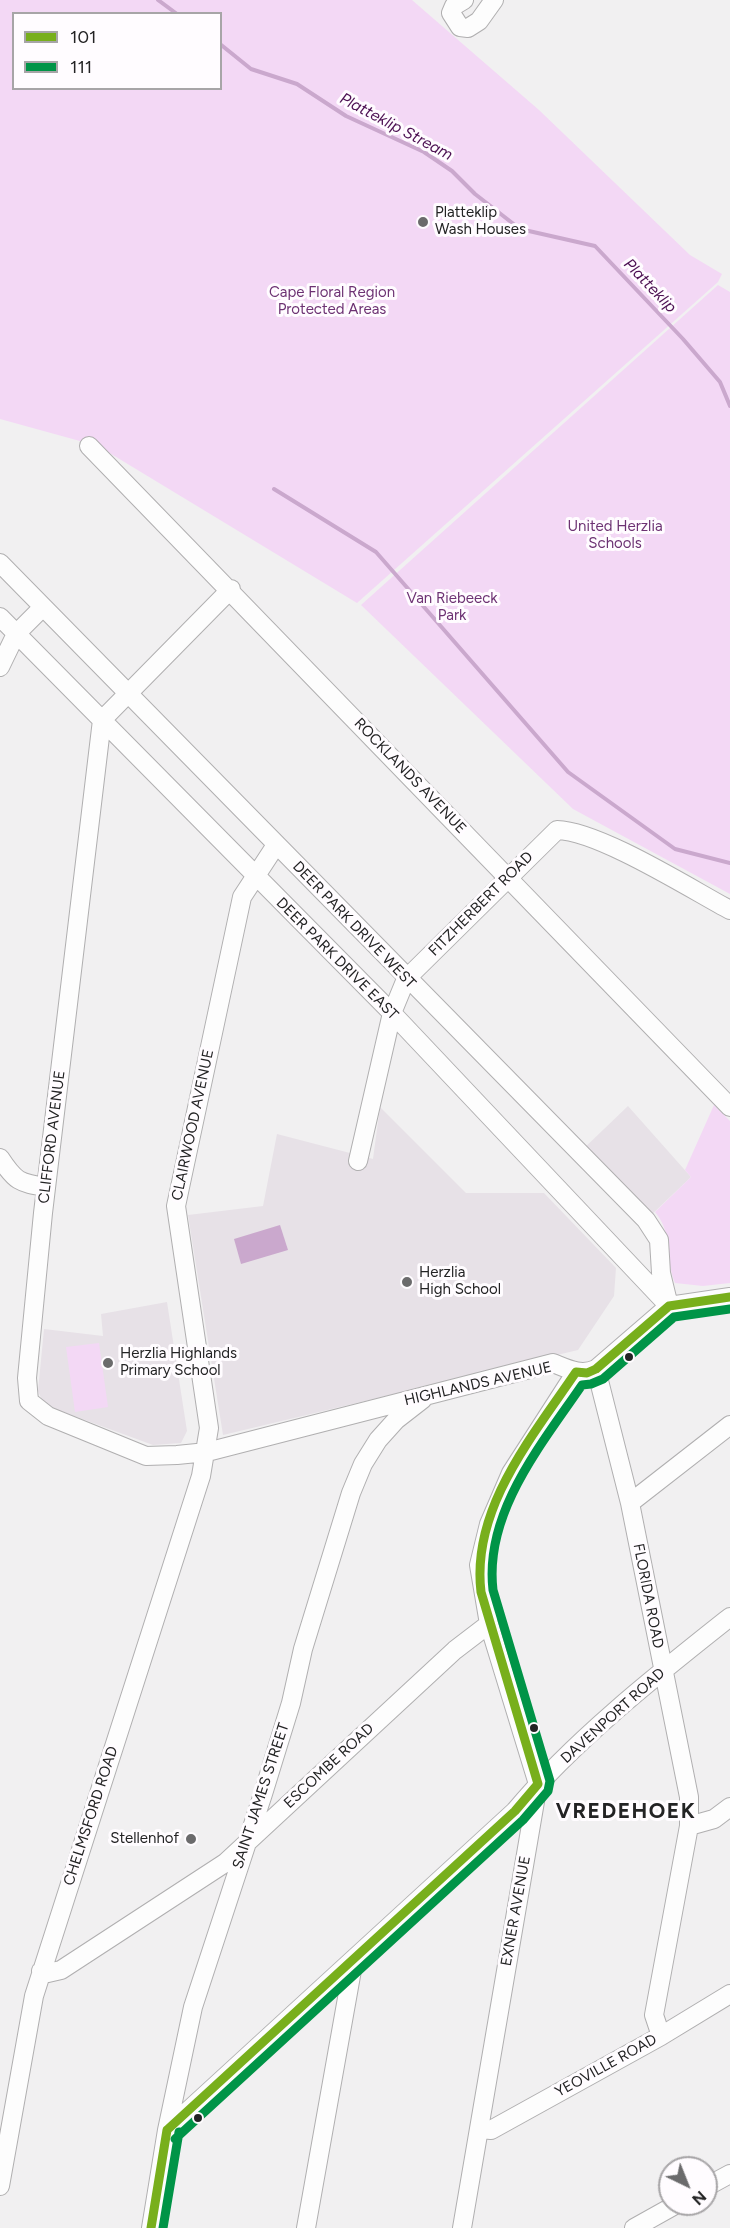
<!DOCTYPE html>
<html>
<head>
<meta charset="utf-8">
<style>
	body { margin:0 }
	#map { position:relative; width:730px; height:2228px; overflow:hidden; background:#f1f0f1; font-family:Figtree,sans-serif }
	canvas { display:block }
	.legend { position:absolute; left:12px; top:12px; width:210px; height:78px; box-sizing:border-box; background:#fffcff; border:2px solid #a7a5a7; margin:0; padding:8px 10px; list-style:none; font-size:18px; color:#232324 }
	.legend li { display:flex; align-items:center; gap:12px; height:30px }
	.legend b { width:30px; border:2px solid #a7a5a7 }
	.north { position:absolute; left:658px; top:2156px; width:60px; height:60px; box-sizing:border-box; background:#fffcff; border:2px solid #a7a5a7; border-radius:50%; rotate:137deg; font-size:16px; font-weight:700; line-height:24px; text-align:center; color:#232324 }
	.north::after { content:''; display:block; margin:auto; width:21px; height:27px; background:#6b6b6c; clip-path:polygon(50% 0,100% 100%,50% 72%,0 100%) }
</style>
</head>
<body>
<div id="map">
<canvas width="730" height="2228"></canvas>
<ul class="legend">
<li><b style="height:8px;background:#78af1c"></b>101</li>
<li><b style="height:8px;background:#009447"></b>111</li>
</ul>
<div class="north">N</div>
</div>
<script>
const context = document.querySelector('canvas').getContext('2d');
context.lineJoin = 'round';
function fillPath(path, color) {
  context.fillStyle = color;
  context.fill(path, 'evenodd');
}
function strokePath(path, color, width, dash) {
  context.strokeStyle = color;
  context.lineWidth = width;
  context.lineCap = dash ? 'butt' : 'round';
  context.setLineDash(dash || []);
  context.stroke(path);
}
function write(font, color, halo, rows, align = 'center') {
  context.font = font + ' Figtree,sans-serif';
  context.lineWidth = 6;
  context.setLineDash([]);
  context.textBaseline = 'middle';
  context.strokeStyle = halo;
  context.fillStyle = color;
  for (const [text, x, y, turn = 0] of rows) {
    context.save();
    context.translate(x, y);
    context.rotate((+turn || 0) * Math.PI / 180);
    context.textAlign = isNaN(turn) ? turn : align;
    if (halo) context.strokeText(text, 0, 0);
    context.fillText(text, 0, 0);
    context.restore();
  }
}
fillPath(new Path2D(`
	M628 1106 691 1177 646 1220 579 1153Z
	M380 1107 466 1193H544L616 1268 614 1296 578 1350 223 1435 188 1215 263 1206 277 1134 373 1159Z
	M167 1302 187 1431 181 1443 153 1445 44 1405 38 1391 44 1329 103 1336 101 1314Z`), '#e7e1e7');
fillPath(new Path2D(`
	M0 0H412L539 110 690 255 722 274 718 282 357 603 98 446 0 419ZM14 14H220V88H14Z
	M718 285 730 292V894L573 809 361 605Z
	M714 1105 730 1121V1283L703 1286 675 1283C664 1256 674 1235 655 1212L691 1177 685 1170Z
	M99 1343 108 1407 75 1412 66 1347Z`), '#f3d8f5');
fillPath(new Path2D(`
	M280 1225 288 1250 241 1264 234 1239Z`), '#caa8cd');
strokePath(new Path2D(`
	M158 0 177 14
	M220 44 251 69 297 84 346 116 424 152 452 171 475 194 520 229 595 246 683 339 720 382 730 406
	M274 489 376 552 568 772 675 849 730 863`), '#caa8cd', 4);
const minor = new Path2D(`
	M464 0 454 6 451 13 460 27 468 28 479 21 494 0
	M89 446 730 1107
	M0 563 646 1220 659 1240 661 1273 669 1306
	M231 589 102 720 43 1213 27 1378 29 1401 48 1416 146 1456 177 1455 207 1452 553 1363C568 1369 581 1376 596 1369L669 1306 730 1297
	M0 617 392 1013 667 1304
	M0 667 16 634 42 608
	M0 1158C15 1181 19 1183 46 1187
	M358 1161 392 1013 406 979 557 830C599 831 689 888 730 910
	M596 1369 630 1503 689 1797V1826L654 2015 661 2036
	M630 1503 730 1425
	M689 1826 714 1819 730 1807
	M41 1971 48 1973 61 1970 225 1863 455 1650 489 1624
	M480 2129 491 2130 661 2036 730 1994
	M167 2130 515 1811C574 1740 658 1674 730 1617
	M0 2186 34 1996 201 1476 209 1428 176 1206 242 897 276 845
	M706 2187 730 2174
	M151 2228 167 2130 193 2007 263 1794 291 1703 303 1649 351 1493 363 1464 378 1440 396 1420 423 1399
	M306 2228 354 1959
	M462 2228 538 1784 489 1624 479 1565 489 1524 511 1473 576 1372
	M634 2228 677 2204`);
strokePath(minor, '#b0afb0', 20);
strokePath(minor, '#fdfdfd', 18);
strokePath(new Path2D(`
	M167 2130 515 1811 538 1784 481 1592C471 1509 532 1437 576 1372L587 1373 596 1369 669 1306 730 1297
	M151 2228 167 2130`), '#78af1c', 9);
strokePath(new Path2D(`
	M175 2139 523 1820 548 1791 550 1781 493 1590C484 1513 541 1445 582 1385L591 1384 603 1379 674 1317 730 1309
	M163 2228 179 2132`), '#009447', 9);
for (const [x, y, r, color] of [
	[423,222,6,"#6b6b6c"],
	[407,1282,6,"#6b6b6c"],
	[629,1357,5,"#232324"],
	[108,1363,6,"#6b6b6c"],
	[534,1728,5,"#232324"],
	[191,1839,6,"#6b6b6c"],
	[198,2118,5,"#232324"]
]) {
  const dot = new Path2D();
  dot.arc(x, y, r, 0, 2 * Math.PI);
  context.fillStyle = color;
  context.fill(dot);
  strokePath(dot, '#fffcff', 2);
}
write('15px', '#232324', '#fffcff', [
	["Platteklip",435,213],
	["Wash Houses",435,230],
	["Herzlia",419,1273],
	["High School",419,1290],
	["Herzlia Highlands",120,1354],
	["Primary School",120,1371],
	["Stellenhof",179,1839,"right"]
], 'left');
write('15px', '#6d3273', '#fffcff', [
	["Cape Floral Region",332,293],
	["Protected Areas",332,310],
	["United Herzlia",615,527],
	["Schools",615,544],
	["Van Riebeeck",452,599],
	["Park",452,616]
]);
write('15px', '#232324', '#fffcff', [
	["ROCKLANDS AVENUE",410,776,46],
	["FITZHERBERT ROAD",481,904,-45],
	["DEER PARK DRIVE WEST",354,925,46],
	["DEER PARK DRIVE EAST",337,959,45],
	["CLAIRWOOD AVENUE",193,1125,-78],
	["CLIFFORD AVENUE",52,1137,-83],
	["HIGHLANDS AVENUE",478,1384,-13],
	["FLORIDA ROAD",648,1596,79],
	["DAVENPORT ROAD",613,1716,-42],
	["ESCOMBE ROAD",329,1766,-43],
	["SAINT JAMES STREET",261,1796,-72],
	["CHELMSFORD ROAD",91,1816,-72],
	["EXNER AVENUE",516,1911,-80],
	["YEOVILLE ROAD",606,2066,-29]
]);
write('italic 16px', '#4d1153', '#fffcff', [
	["Platteklip Stream",396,127,28],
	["Platteklip",650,286,46]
]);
context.letterSpacing = '1.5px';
write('bold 21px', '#232324', '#fffcff', [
	["VREDEHOEK",626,1812]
]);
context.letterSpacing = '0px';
</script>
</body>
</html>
